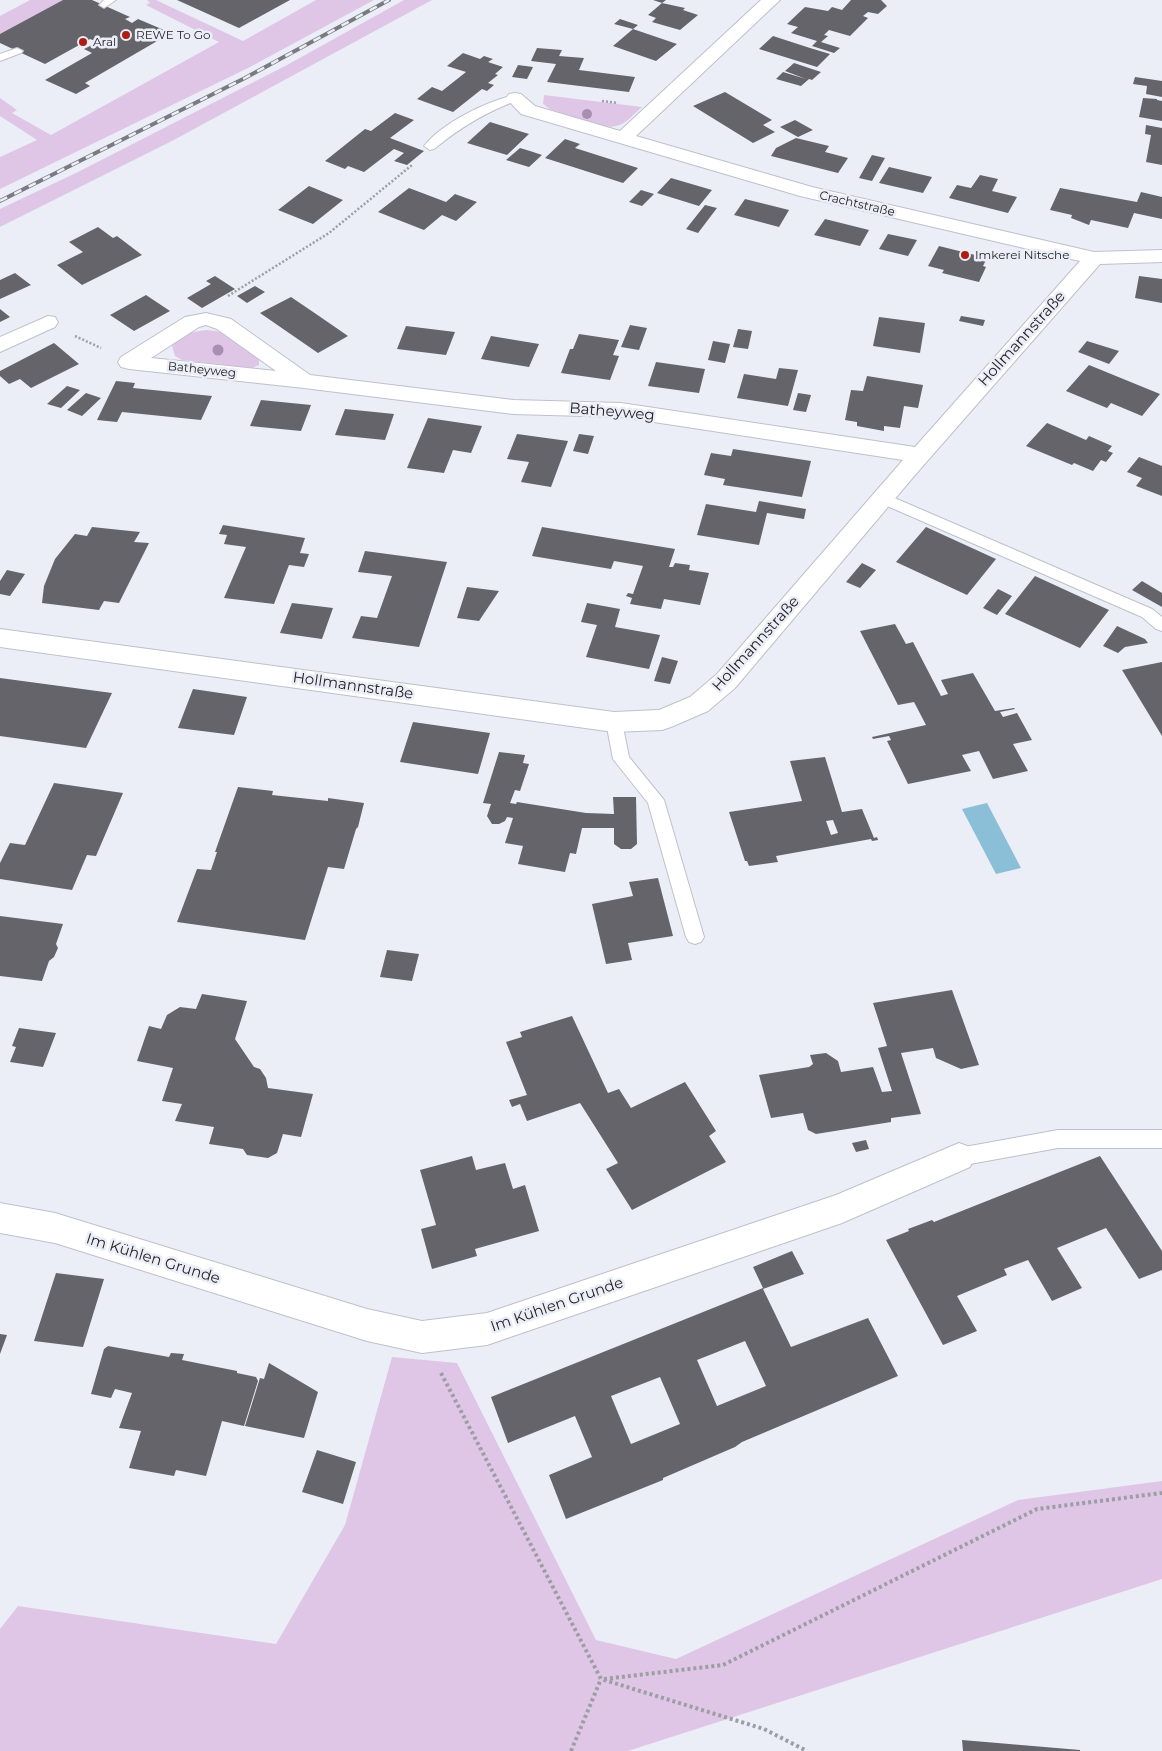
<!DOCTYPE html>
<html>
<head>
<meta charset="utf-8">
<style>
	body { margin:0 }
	canvas { display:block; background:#ebeef6 }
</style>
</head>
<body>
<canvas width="1162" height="1751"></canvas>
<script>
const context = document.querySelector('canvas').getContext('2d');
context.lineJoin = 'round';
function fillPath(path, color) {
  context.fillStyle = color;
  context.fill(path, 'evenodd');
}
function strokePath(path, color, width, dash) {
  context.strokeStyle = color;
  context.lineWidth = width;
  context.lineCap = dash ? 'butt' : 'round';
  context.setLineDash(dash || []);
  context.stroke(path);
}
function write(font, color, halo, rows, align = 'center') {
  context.font = font + ' Montserrat,sans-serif';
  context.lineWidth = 5;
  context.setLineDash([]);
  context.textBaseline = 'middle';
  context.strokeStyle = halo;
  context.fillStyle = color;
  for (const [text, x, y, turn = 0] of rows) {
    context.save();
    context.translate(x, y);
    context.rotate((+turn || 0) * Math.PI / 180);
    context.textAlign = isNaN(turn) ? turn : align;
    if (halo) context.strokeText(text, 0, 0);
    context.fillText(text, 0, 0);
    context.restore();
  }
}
fillPath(new Path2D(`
	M30 0H67L0 36V16Z
	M147 0H156L243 41 316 0H374L250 67 0 189V157L37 140 0 116V98L17 110 12 113 51 135 219 42 146 5 150 3Z
	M404 0H432L172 141 0 227V209L78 172 287 65Z
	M544 95 642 107C634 114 626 124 616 126 601 130 566 114 550 109L543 104Z
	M207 330 223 332 259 359V365L252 368 182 360 175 356 172 346C178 335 194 331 207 330Z
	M392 1357 457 1363 596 1640 676 1659 1018 1500 1162 1481V1579L628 1751H0V1629L18 1606 276 1644 345 1525Z`), '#e0c6e6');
fillPath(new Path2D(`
	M987 803 1021 868 996 874 962 809Z`), '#8abfd7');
fillPath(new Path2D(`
	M63 0H92L130 17 125 19 132 23 138 19 171 33 85 83 90 86 76 94 45 80 92 53 84 49 98 42 90 39 45 64 0 43V34Z
	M177 0H290L239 28Z
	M653 0H666L662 3 685 8 683 10 698 15 680 30 652 22 656 18 648 15 662 3Z
	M851 0H881L887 6 878 14 868 12 863 16 868 18 850 36 829 30 824 35 828 36 821 42 840 48 834 53 812 46 817 41 791 33 798 27 787 24 805 7 828 11 832 7 842 10Z
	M620 19 638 25 633 29 614 24Z
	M633 29 677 44 656 61 613 46Z
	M773 36 810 48 830 54 817 67 759 49Z
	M537 48 562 50 559 56 584 58 579 70 635 77 629 92 547 82 556 64 531 61Z
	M463 53 480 59 484 56 493 59 488 62 503 67 495 74 498 75 488 83 494 85 487 91 482 89 453 112 417 99 432 87 442 91 466 72 447 66Z
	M794 63 821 72 812 80 809 79 801 86 776 79 783 72 806 79 785 71Z
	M518 65 533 67 527 79 512 77Z
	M1135 77 1162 81V97L1146 94 1147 86 1133 84Z
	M725 92 772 120 763 125 775 132 753 143 693 106Z
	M1143 98 1157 99V100L1162 101V121L1139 117Z
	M395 113 414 120 390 138 424 151 407 165 394 161 404 153 394 149 364 172 348 166 345 169 325 161 365 129 371 131Z
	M795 120 813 130 798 137 780 127Z
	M490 122 529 134 507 155 467 143Z
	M1146 125 1162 128V165L1146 162 1151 135 1145 134Z
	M796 138 829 146 825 152 848 158 838 173 771 156 776 148Z
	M565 139 580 144 575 148 638 168 623 183 545 158Z
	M520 148 530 151 542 155 529 167 506 160Z
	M872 155 885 158 872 181 859 178Z
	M889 167 932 177 923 193 879 183Z
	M980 175 998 179 992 191 1017 197 1008 213 949 198 957 185 971 188Z
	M671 178 712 190 699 206 657 193Z
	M309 186 343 200 313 224 278 210Z
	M409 188 446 202 455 194 477 202 456 221 442 215 424 230 378 212Z
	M1060 188 1137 202 1141 192 1162 197V219L1134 213 1128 228 1091 220 1089 225 1071 218 1072 215 1050 210Z
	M641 190 654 194 642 206 629 202Z
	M745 199 789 210 779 227 734 215Z
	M705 205 717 208 698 233 686 229Z
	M825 219 869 230 860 246 814 235Z
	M98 227 113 238 117 236 142 255 82 285 57 265 83 252 69 242Z
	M888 234 917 240 908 256 879 249Z
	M939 246 987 258 983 266 986 267 979 282 942 273 944 270 928 266Z
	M15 273 31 285 0 299V280Z
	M215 276 235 289 202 308 187 298 211 284 206 281Z
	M1139 276 1162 279V303L1135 298Z
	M255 286 265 292 247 303 237 296Z
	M146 295 170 311 134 331 110 315Z
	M291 297 319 316 348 336 318 353 260 313Z
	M0 309 10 317 0 322Z
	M961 316 985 320 983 326 959 321Z
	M879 317 925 323 920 353 873 346Z
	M630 325 647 328 639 350 621 347Z
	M406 326 455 332 446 355 397 349Z
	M738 329 752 331 748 349 733 347Z
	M579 334 619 340 613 355 619 356 610 380 561 373 570 349H573Z
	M491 336 539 344 529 367 481 359Z
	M713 341 730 344 725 363 708 360Z
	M1087 341 1119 351 1109 364 1078 352Z
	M54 343 79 364 31 388 20 379 9 384 0 376V371Z
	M656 362 705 369 699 393 648 386Z
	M1089 365 1160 394 1142 416 1111 403 1107 408 1066 391Z
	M779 368 798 370 788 406 737 398 744 374 776 379Z
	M867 376 923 385 918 408 904 406 900 428 884 426V431L857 426V422L845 420 851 390 863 391Z
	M116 381 135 383 133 388 212 396 201 420 122 412 117 422 97 420Z
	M67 386 80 390 61 408 47 404Z
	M86 393 101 398 82 416 67 410Z
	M798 393 811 395 806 412 793 410Z
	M261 400 311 405 301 431 250 426Z
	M345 409 394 414 385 440 335 435Z
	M428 418 482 426 471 453 453 450 444 473 407 468Z
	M1047 423 1086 440 1089 436 1112 446 1108 451 1113 453 1106 462 1101 460 1093 471 1074 463 1072 465 1026 446Z
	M517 434 568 441 551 487 521 482 529 462 507 459Z
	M579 434 594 436 588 454 573 451Z
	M733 449 811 461 802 497 723 485 725 479 704 475 711 453 731 456Z
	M1139 457 1162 466V496L1136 486 1142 478 1127 472Z
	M759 501 806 509 804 519 767 513 759 545 697 535 706 504 756 512Z
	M223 525 305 538 300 553 309 554 304 567 289 565 274 604 224 598 246 547 224 544 227 535 219 534Z
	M92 527 140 532 134 542 149 543 119 603 104 601 99 610 42 603 44 586 55 559 75 534 87 536Z
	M542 527 675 549 669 567H673L675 563 690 565 689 570 709 573 700 605 664 599 661 609 630 604 632 598 626 596 628 593 633 594 643 566 614 561 611 569 532 556Z
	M926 527 996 559 967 595 896 562Z
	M365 551 447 562 419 647 352 638 361 616 377 618 392 576 358 572Z
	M862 563 876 570 860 588 846 582Z
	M7 570 25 574 10 596 0 594V581Z
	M1035 576 1109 610 1080 648 1005 614Z
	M1142 581 1162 593V607L1132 590Z
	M467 587 499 591 479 621 457 618Z
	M998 589 1012 596 997 615 983 608Z
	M292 603 333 608 322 639 280 633Z
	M587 603 620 609 615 627 660 635 649 669 586 657 597 625 581 622Z
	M895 624 906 644 913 642 941 696 948 694 941 680 973 673 995 711 1014 708 1015 709 1000 712 1003 717 1017 713 1032 740 1013 744 1028 771 993 779 979 751 962 755 971 771 908 784 887 741 891 740 889 736 873 739 872 737 926 725 914 702 898 705 860 631Z
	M1117 626 1145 639 1148 643 1125 647 1118 653 1103 646Z
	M662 657 678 661 670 684 654 681Z
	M1162 662V736L1122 670Z
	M0 678 112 693 86 748 0 736Z
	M193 689 247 697 234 735 178 728Z
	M413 722 490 733 478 774 400 762Z
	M499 752 525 755 523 763 529 764 520 791 515 790 510 803 516 804 517 802 586 813 614 814 613 797H636L637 844 631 849H621L614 844V828H582L576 854 570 853 565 872 518 864 523 846 505 843 513 818 507 817 505 821 499 824H492L487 816 491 804 483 803Z
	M825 757 842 812 862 809 874 838 877 837 878 840 872 841 871 839 776 856 778 862 749 866 747 861H745L729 812 802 801 790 761ZM833 820 838 833 831 835 826 821Z
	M54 783 123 793 96 856 87 855 72 890 0 879V863L10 843 25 845Z
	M238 787 273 791 272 795 328 801V798L364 803 358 827 356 829 344 869 328 867 305 940 177 922 197 869 211 870 217 852H215Z
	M658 878 673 936 628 943 632 960 606 964 592 904 633 896 629 882Z
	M0 916 63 924 56 944 58 948 54 957 49 961 42 981 0 976Z
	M387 950 419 954 412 981 380 977Z
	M952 990 979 1065 961 1069 936 1058 933 1048 901 1053 921 1114 891 1118V1122L816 1134 808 1130 803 1113 771 1118 759 1075 809 1067 813 1064 810 1055 826 1053 838 1061 841 1072 873 1067 882 1092 892 1091 878 1048 887 1046 873 1003Z
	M202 994 247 1001 235 1039 254 1067 260 1069 266 1078 268 1088 313 1094 301 1137 283 1134 277 1153 268 1158 247 1155 243 1149 209 1144 214 1127 175 1121 182 1104 162 1101 173 1068 137 1061 149 1026 161 1029 167 1015 180 1007 196 1009Z
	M572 1016 608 1093 619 1089 631 1108 685 1082 716 1131 709 1136 726 1162 632 1210 606 1169 618 1163 580 1103 527 1121 520 1104 512 1107 509 1100 527 1095 506 1042 522 1037 520 1032Z
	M19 1028 56 1033 43 1067 10 1062 16 1047 12 1046Z
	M866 1140 869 1149 856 1152 852 1143Z
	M472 1156 476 1170 505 1163 513 1189 525 1185 539 1231 475 1249 477 1256 432 1269 421 1229 436 1225 420 1170Z
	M1100 1156 1162 1251V1270L1139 1279 1106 1228 1057 1248 1082 1288 1052 1301 1028 1260 1004 1269 1007 1275 957 1296 977 1331 943 1345 886 1240 909 1231 908 1229 932 1220 934 1222Z
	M792 1251 804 1274 763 1289 791 1347 868 1318 898 1376 742 1442 735 1447 663 1478V1480L566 1519 549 1475 592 1457 575 1416 508 1443 491 1397 763 1288 753 1267ZM745 1341 766 1386 717 1406 697 1360ZM660 1377 680 1424 631 1444 611 1396Z
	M56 1273 104 1279 83 1347 34 1341Z
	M0 1334 7 1335 0 1354Z
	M108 1346 169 1357 171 1353 184 1354 182 1360 237 1371V1373L256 1377 258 1381 244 1426 222 1421 206 1476 176 1470 174 1476 129 1468 141 1431 119 1428 132 1393 115 1389 111 1398 91 1394 104 1349Z
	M269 1363 318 1392 304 1438 245 1426 260 1378 264 1379Z
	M317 1450 356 1462 343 1504 302 1492Z
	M962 1740 1080 1750V1751H963Z`), '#65646b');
const service = new Path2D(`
	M104 0H116L104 8 99 5Z
	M17 48 23 51 21 53 0 61V54Z
	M515 95 519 96 521 98 519 100C487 111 461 127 434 149L430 150 424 146C442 123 487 101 515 95Z
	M883 493 1152 609 1162 617V631L1156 629 1142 617 878 502 876 498 878 494Z
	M614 716 620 718 622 722 629 757 664 800 704 937 701 942 695 944 689 942 686 937 648 803 613 759 606 722 608 718Z
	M1058 1130H1162V1148H1058L959 1166 952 1163 949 1157 952 1151 959 1148Z`);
const minor = new Path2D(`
	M761 0H780L636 136 812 187 1094 252 1162 250V262L1100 264 915 475 735 688 708 711 671 727 662 730 614 732 0 647V629L614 712 659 710 690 697 717 674 903 460 621 417 513 414 304 388 129 369 121 367 118 362 121 357 185 317 206 313 231 319 310 375 513 400 621 403 915 447 1080 261 800 196 521 114 506 98 509 94 515 93 521 94 535 106 620 131ZM206 325 217 329 276 371 151 358 199 327Z
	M48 316 55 317 58 322 55 327 0 352V337Z
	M959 1143 970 1147 974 1157 970 1167 842 1223 487 1345 422 1353 367 1341 55 1243 0 1233V1203L55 1213 367 1309 422 1321 487 1313 836 1195Z`);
strokePath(service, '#bfc1ca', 2);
strokePath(minor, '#bfc1ca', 2);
strokePath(new Path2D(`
	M602 101 618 103
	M228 296 329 233 412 165
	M75 336 101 348`), '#9c9ea4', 2.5, [2, 2]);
strokePath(new Path2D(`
	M441 1373 601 1679 764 1729 807 1751
	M604 1679 723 1665 1037 1509 1162 1493
	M571 1751 601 1679`), '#9c9ea4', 4, [3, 3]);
fillPath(service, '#fff');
fillPath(minor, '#fff');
const rail = new Path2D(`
	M0 201 245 78 389 0`);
strokePath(rail, '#797b80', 4);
strokePath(rail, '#ebeef6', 2.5, [8]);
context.fillStyle = '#a690b1';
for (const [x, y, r] of [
	[587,114,5],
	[218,350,5.5]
]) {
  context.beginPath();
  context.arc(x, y, r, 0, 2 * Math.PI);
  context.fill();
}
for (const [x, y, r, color] of [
	[126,35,5,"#ae1d14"],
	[83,42,5,"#ae1d14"],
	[965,255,5,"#ae1d14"]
]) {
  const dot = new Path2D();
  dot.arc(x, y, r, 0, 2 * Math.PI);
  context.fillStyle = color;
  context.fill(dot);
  strokePath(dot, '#ebeef6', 2);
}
write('12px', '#1f2023', '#ebeef6', [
	["REWE To Go",136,35],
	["Aral",93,42],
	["Imkerei Nitsche",975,255]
], 'left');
write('12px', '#1f2023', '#ebeef6', [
	["Crachtstraße",857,204,13],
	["Batheyweg",202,370,6]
]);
write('15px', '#1f2023', '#ebeef6', [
	["Hollmannstraße",1022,339,-48],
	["Batheyweg",612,412,5],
	["Hollmannstraße",756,644,-48],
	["Hollmannstraße",353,686,8],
	["Im Kühlen Grunde",153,1259,17],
	["Im Kühlen Grunde",557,1305,-19]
]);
</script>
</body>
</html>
